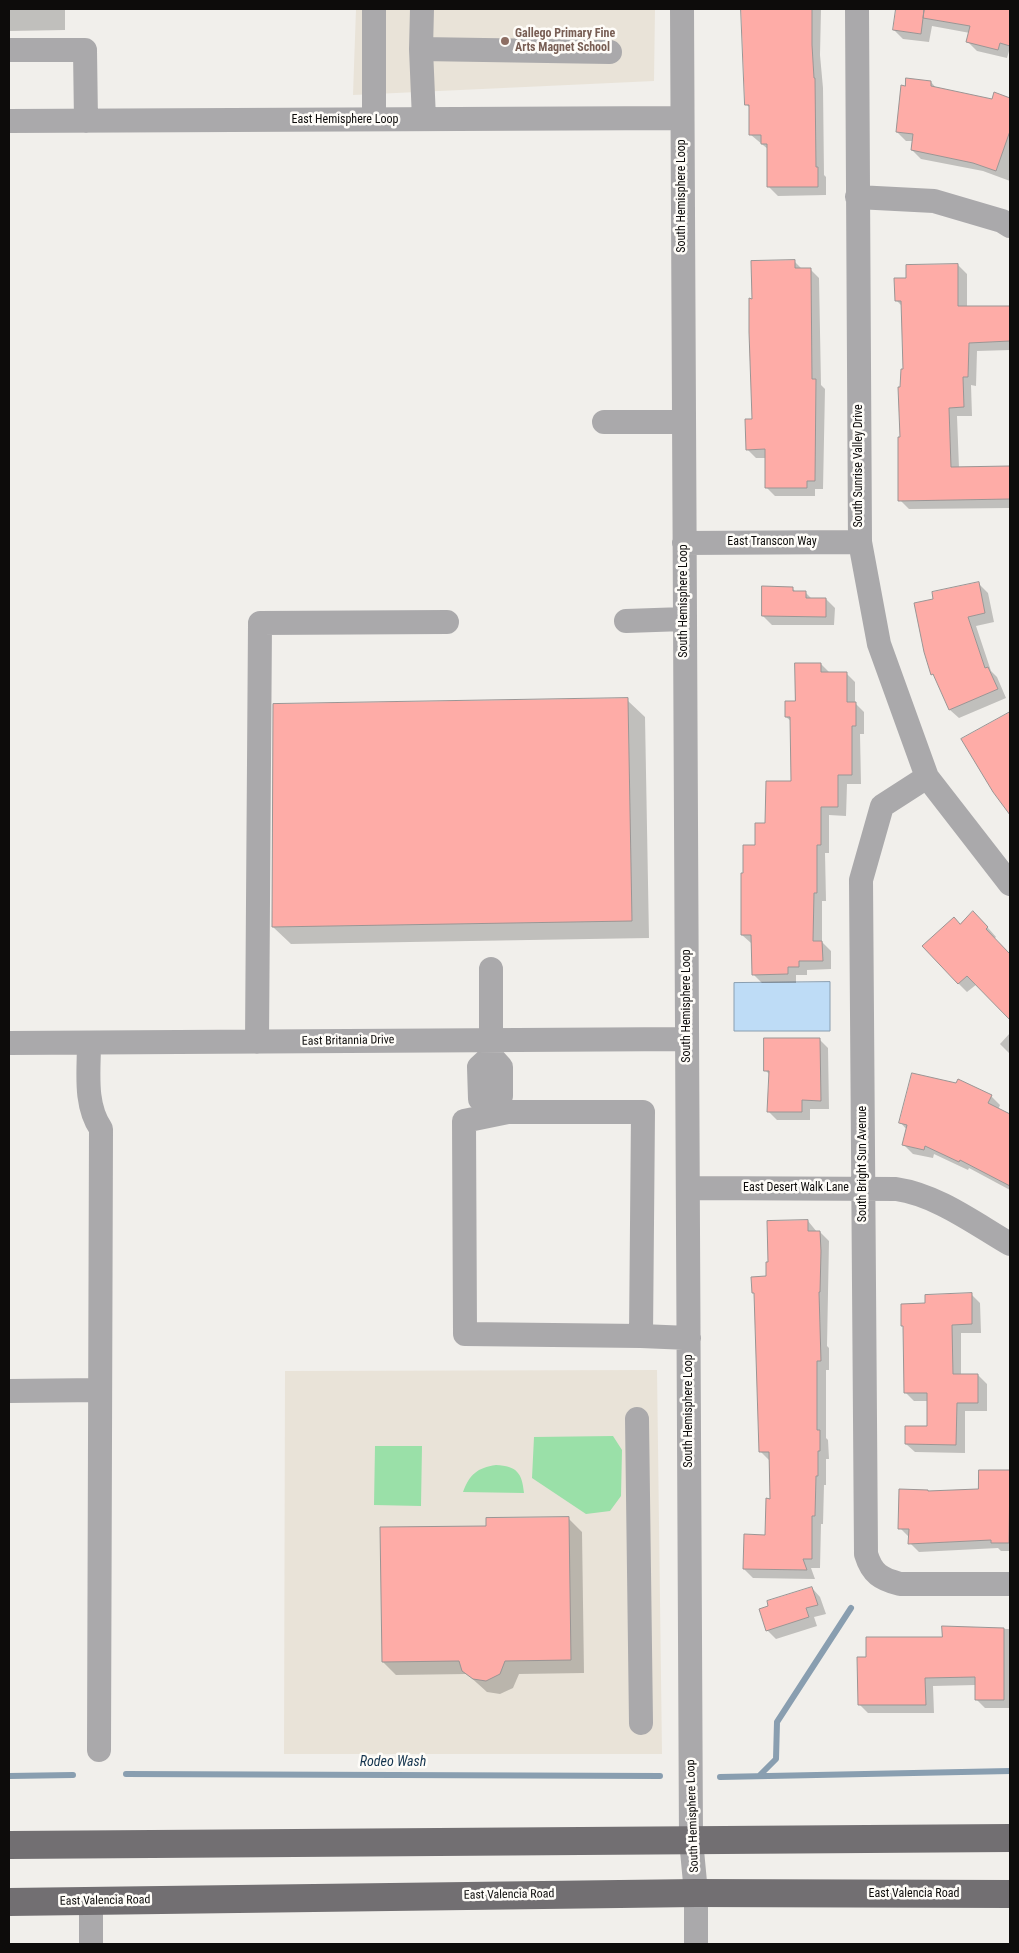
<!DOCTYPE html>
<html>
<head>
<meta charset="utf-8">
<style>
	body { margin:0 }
	#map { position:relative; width:1019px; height:1953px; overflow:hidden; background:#f1efeb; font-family:"Roboto Condensed",sans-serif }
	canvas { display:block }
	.frame { position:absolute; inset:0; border:10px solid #0d0c0b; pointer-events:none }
</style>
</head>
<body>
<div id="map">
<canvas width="1019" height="1953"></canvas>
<div class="frame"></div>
</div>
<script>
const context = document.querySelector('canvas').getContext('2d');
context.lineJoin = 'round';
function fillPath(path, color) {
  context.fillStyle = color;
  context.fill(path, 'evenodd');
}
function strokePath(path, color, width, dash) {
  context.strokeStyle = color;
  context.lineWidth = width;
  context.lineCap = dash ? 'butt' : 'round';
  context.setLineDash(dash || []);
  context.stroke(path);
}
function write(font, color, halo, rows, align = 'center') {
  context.font = font + ' "Roboto Condensed",sans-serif';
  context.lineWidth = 5;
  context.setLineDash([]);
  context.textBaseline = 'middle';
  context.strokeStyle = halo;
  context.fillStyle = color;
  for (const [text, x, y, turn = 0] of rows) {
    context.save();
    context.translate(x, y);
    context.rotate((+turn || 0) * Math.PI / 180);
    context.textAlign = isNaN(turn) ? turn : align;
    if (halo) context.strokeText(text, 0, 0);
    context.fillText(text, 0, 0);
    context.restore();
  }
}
fillPath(new Path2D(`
	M356 9H655L654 81 353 95Z
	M657 1370 662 1754H284L285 1371Z`), '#e9e3d8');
fillPath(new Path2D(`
	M613 1436 622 1450 621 1496 610 1511 586 1514 532 1478 534 1437Z
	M375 1446H422L421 1506 374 1505Z
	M496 1465C517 1466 522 1473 524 1493L463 1492C470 1474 477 1468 496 1465Z`), '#9ae0a8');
const water = new Path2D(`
	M830 982V1031H734V983Z`);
fillPath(water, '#bedcf6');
strokePath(water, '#899eb0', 1);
fillPath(new Path2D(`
	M9 9H65V30L9 31Z
	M743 9H821L820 55 823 88 824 175 826 177V195L778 196 769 187V150L751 135V109L746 104Z
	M897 9H1010V51H1009L1007 58 977 51 968 42 970 33 932 26 929 42 903 39 894 30Z
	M931 82 937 89 992 100 995 93 1010 99V181L983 171 921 159 912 150 913 141H906L897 132Z
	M795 262 802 269H810L819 278 821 385 825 389 823 489H815V496H775L766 487V458H756L747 449 753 420V300Z
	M958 265 967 274V307H1010V350L977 351 976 386 971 385 972 416H957L959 468 1010 467V508L909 509 900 500 902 388 904 370 902 306 896 300 907 279Z
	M979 584 988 593 994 622 976 626 991 671 997 677 1006 698 959 718 950 710 936 678 933 674 934 600Z
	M792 588 797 593H806L812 599H826L835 608 834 625H772L763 616Z
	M821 664 830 673H846L855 682V703L864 712V734H860L861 784H847L846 816 829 815V853H825L826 901H822V942L831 951V969L807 970V975H796V983H762L753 974 751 943 742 935 756 847 766 824 792 782V722L786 717Z
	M627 700 645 717 649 938 291 944 273 927Z
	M1010 713V813L994 792 963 740Z
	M982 921 996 937 994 939 1010 956V1018L977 984 967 992 958 983 960 925Z
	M1010 1033V1054L1000 1044Z
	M819 1039 828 1048 829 1109H810V1120H777L768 1111 770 1075 766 1071Z
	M991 1096 1000 1105 998 1110 1010 1116V1190L969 1168 968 1170 934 1154 933 1158 913 1154 904 1145 907 1130 901 1123Z
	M808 1221 817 1232H820L829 1241 827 1346 829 1348V1370H826V1438L828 1440 829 1459H826V1485H824L823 1524H821L820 1568H811L815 1579 753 1578 744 1569 766 1536 771 1500 769 1460 760 1451 756 1295 753 1292 767 1277Z
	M971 1294 980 1303 981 1333H961V1375H978L987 1384V1411H965V1453L915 1452 906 1444 929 1428V1401H914L905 1392 904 1328 903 1326 926 1304Z
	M980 1471H1010V1551H1001L998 1548 919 1552 910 1543 909 1537 900 1528 928 1491 980 1490Z
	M568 1518 582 1532 584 1673 519 1674 513 1688 500 1694 487 1692 467 1674 396 1675 383 1662 488 1527Z
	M812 1588 820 1597 826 1614 814 1617 817 1626 776 1639 767 1630Z
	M943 1628 1010 1629V1708H985L976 1699V1685L933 1686 934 1713H868L859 1704 867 1658 943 1638Z`), '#0003');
strokePath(new Path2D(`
	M126 1774 660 1776
	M9 1776 73 1775
	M759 1776 776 1759 777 1722 851 1608
	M720 1777 1010 1771`), '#899eb0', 6);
const building = new Path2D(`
	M741 9H812V45L814 78H815L816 167H818V187H767V144H761V135H749V105H745Z
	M896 9H1010V46L1000 43 998 50 966 42 970 26 923 18 924 10 921 34 893 30Z
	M906 78 931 81V86L992 99 994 92 1010 98V131L996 171 973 163 911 150 913 134 896 132 901 85 905 86Z
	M795 260V268H811L812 379H816L815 481H807V488H765V449L746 450 745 419H752L749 332V298L752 299 751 261Z
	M958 264V306H1010V341L969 343 968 377H963L964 407 949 408 951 467 1010 466V499L898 501V437H900L898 387H900L901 369H903L901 301H895L894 278H906V265Z
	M979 582 985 613 968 617 985 668 988 667 998 689 949 710 933 674 931 675 924 652 914 603 933 599 932 592Z
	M762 586 793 587V591H806V598H826V617L762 616Z
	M795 663H821V672H847V702H856V726H852V775H838V807H821V845H817V893H814L813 941H822L823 961H799V967H788V974L752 975 751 935H741V873H743V845H755V823H765L766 781H791L790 717H785V701H795Z
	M628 698 632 921 272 927 273 704Z
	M1010 712V815L993 792 961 739Z
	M973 911 988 927 986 929 1010 954V1020L967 976 958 984 922 946 954 917 960 924Z
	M764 1038H820L821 1101 802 1100V1112H767L769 1071H764Z
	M912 1073 956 1083 958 1079 992 1095 988 1103 1010 1114V1186L960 1160 959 1162 925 1146 924 1150 902 1145 907 1125 899 1123Z
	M808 1220V1231H820L821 1251 820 1292H819L821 1361H817V1430H820V1451H818V1476H816L815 1516H812V1559H803L807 1570 743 1569 744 1534 765 1535 766 1498 770 1499 769 1452H759L754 1293H752L751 1277 766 1276V1262H768L767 1221Z
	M972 1293V1324L952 1325 953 1374H978V1403H957L956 1445 905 1444V1426H927V1393H904L903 1326H901V1304L925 1303V1295Z
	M979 1470H1010L1009 1543H991V1540L908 1544 909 1529H898L899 1489 928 1490V1491L978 1489Z
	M569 1517 571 1660 505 1661 500 1674 486 1681 473 1679 462 1671 459 1661 382 1662 380 1527 486 1526V1518Z
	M812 1587 818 1605 806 1608 809 1617 766 1631 759 1609 768 1606 767 1601Z
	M942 1626 1004 1628V1700H975V1677L925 1678 926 1705H858L857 1657H866V1637H942Z`);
fillPath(building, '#feaca7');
strokePath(building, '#9a9594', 1);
strokePath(new Path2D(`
	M374 9V119
	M422 9 421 49 424 119
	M682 9 691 1840 696 1893V1944
	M857 9 860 542 879 644 927 777 1010 884
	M421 49 610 52
	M9 50H85L86 121
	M9 121 681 118
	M857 197 934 201 1002 221 1010 226
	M604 422H683
	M684 543 860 542
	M626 621 684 619
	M927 777 882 806 861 880 866 1554C872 1574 881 1579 900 1584H1010
	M491 969V1054
	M257 1042 260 623 447 622
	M9 1043 687 1039
	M89 1043C89 1071 84 1104 101 1129L99 1750
	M491 1056 501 1067V1096L493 1104 480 1099 479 1067Z
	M688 1188 896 1189C937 1195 974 1223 1010 1244
	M641 1336 465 1334 464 1121 508 1112H643L641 1336 689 1338
	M9 1391 100 1390
	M637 1419 641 1723
	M91 1902V1944`), '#aaa9ab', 24);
strokePath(new Path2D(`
	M9 1845 1010 1838
	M9 1902 696 1893 1010 1894`), '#726f72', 28);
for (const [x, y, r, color] of [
	[505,41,5,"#8d6e63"]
]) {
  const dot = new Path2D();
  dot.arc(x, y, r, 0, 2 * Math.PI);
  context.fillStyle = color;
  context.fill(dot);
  strokePath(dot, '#fefcf8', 2);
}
write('bold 12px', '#785e54', '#fefcf8', [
	["Gallego Primary Fine",515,34],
	["Arts Magnet School",515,48]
], 'left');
write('12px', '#0d0c0b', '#fefcf8', [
	["East Hemisphere Loop",345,120],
	["South Hemisphere Loop",682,196,-90],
	["South Sunrise Valley Drive",859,466,-90],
	["East Transcon Way",772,542],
	["South Hemisphere Loop",684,601,-90],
	["South Hemisphere Loop",687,1006,-90],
	["East Britannia Drive",348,1041,-1],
	["South Bright Sun Avenue",863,1164,-90],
	["East Desert Walk Lane",796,1188],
	["South Hemisphere Loop",689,1411,-90],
	["South Hemisphere Loop",693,1816,-92],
	["East Valencia Road",914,1894],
	["East Valencia Road",509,1895,-1],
	["East Valencia Road",105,1901,-1]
]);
write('italic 14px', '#14344e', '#fefcf8', [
	["Rodeo Wash",393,1762]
]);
</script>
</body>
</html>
